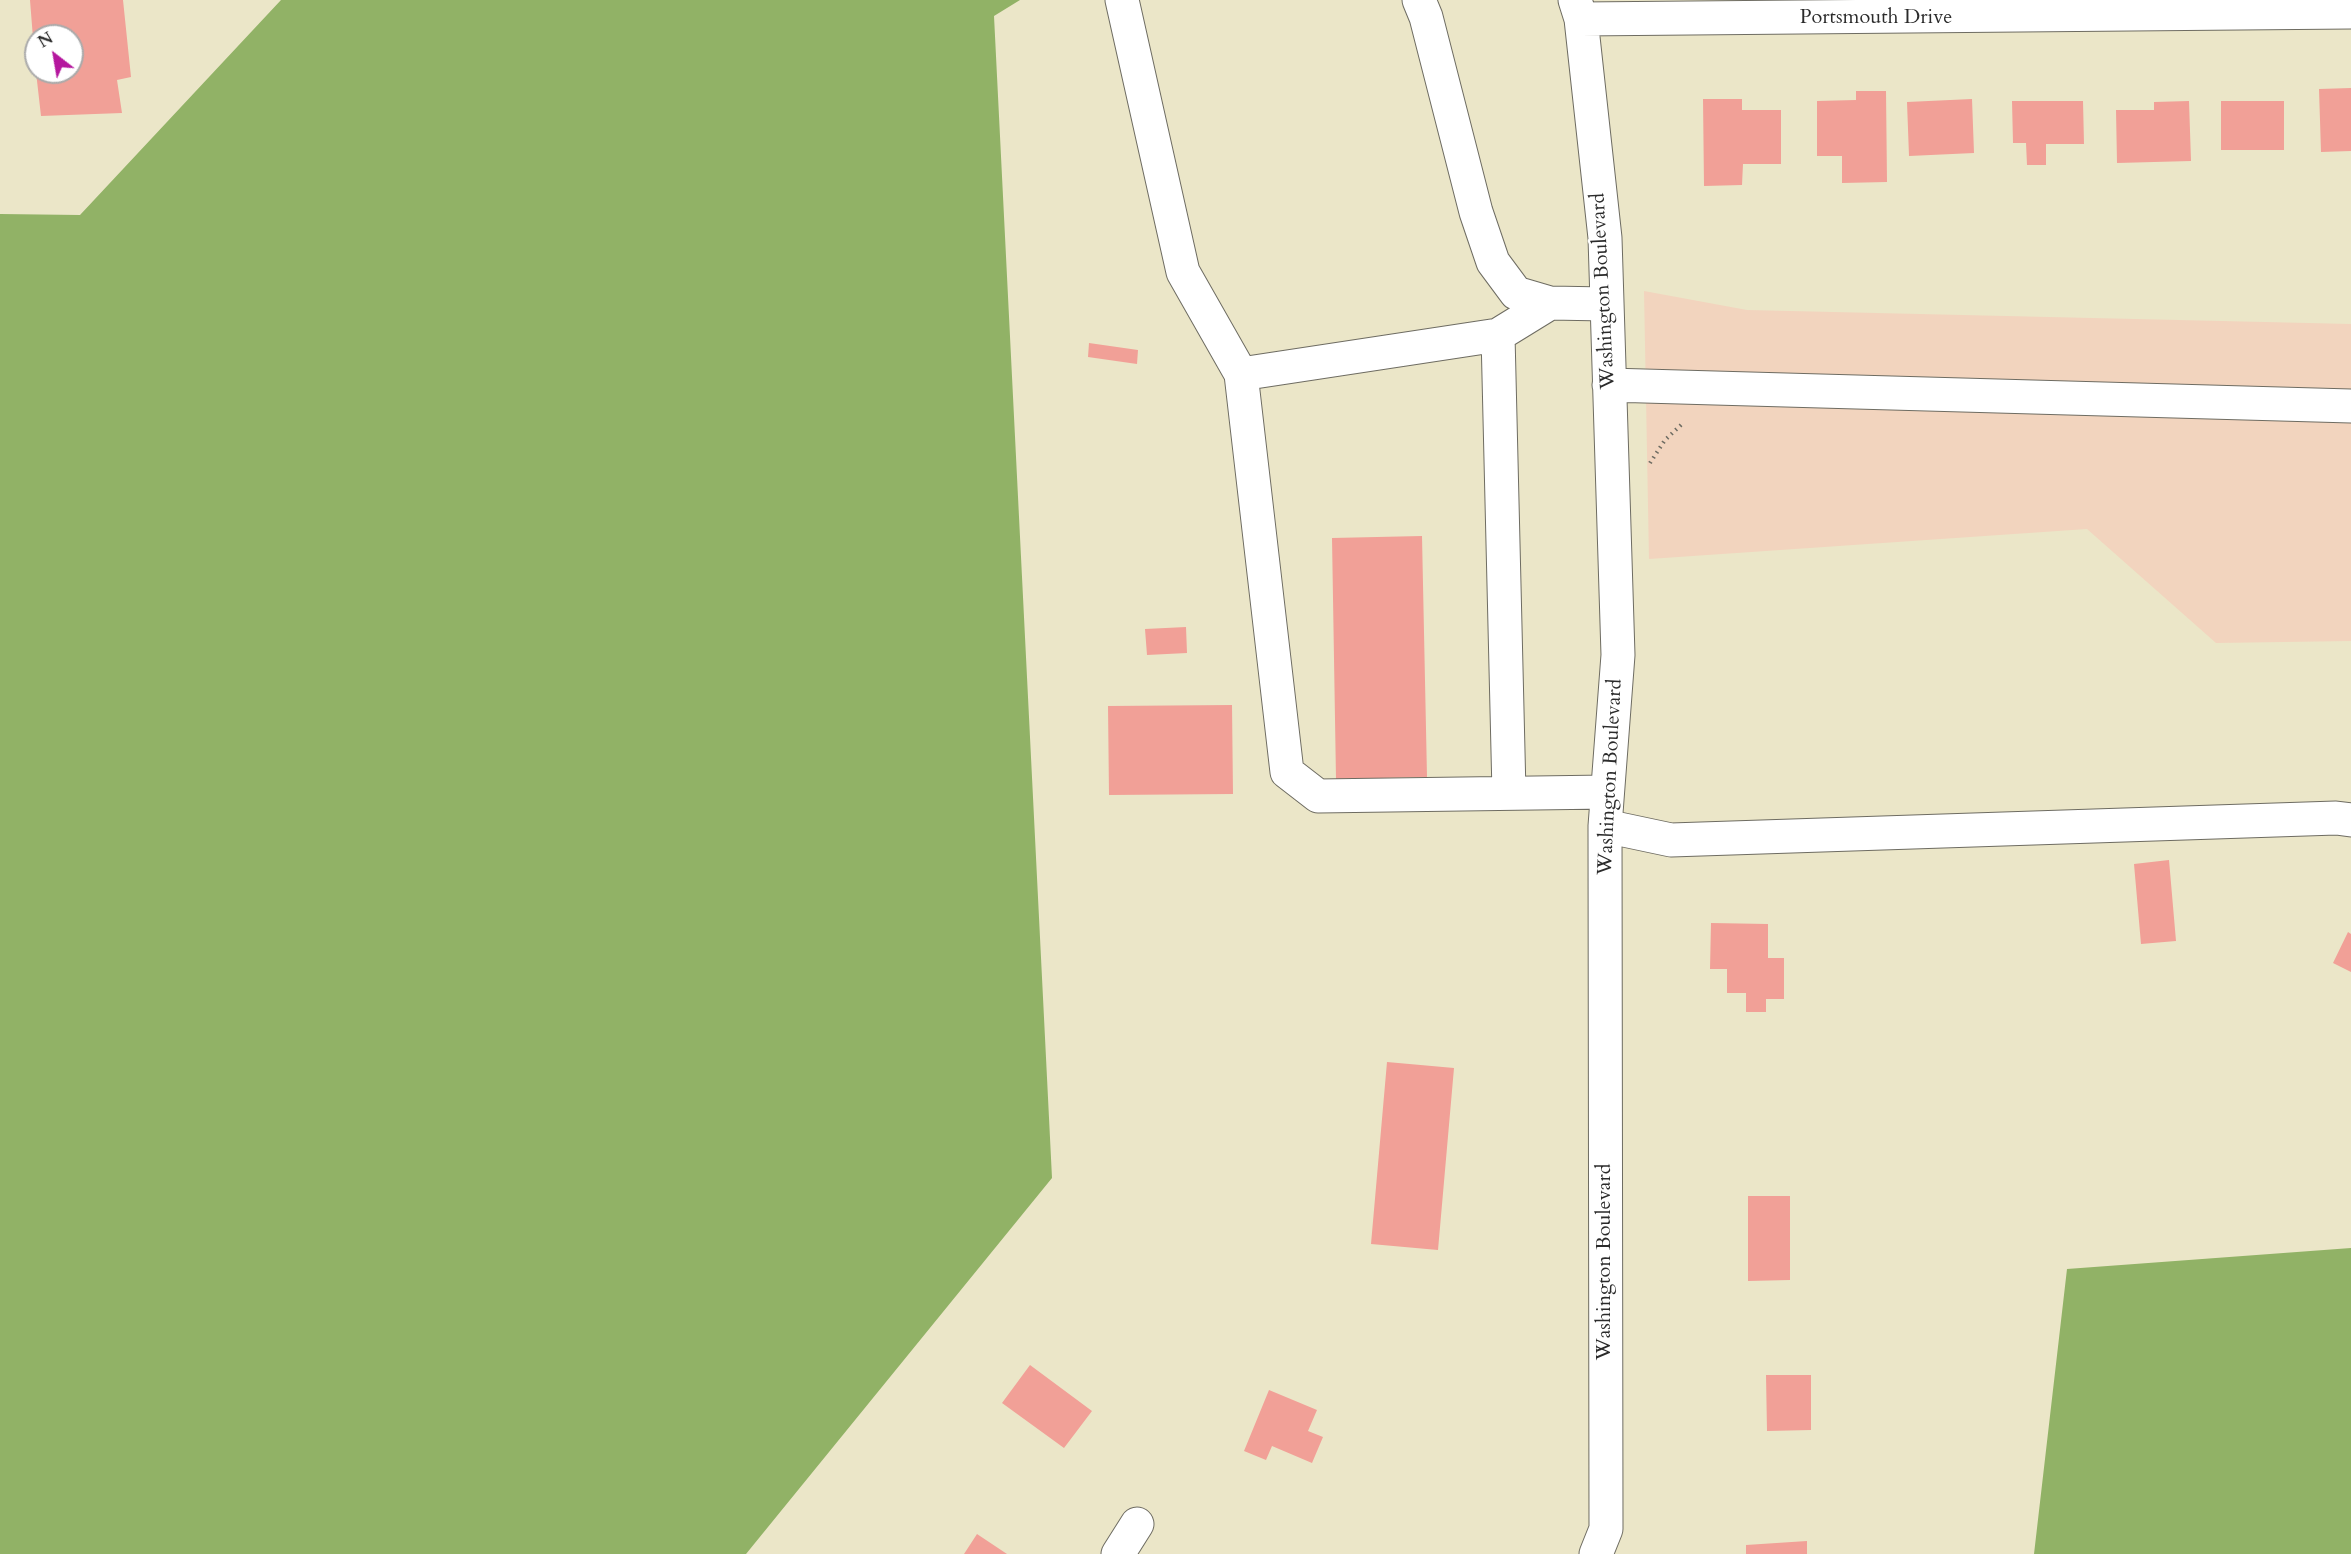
<!DOCTYPE html>
<html>
<head>
<meta charset="utf-8">
<style>
	body { margin:0 }
	#map { position:relative; width:2351px; height:1554px; overflow:hidden; background:#ebe6c8; font-family:Cardo,serif }
	canvas { display:block }
	.north { position:absolute; left:24px; top:24px; width:60px; height:60px; box-sizing:border-box; background:#fff; border:2px solid #aaa; border-radius:50%; rotate:329deg; font-size:16px; font-weight:700; line-height:24px; text-align:center; color:#2b2b2b }
	.north::after { content:''; display:block; margin:auto; width:21px; height:27px; background:#b5179e; clip-path:polygon(50% 0,100% 100%,50% 72%,0 100%) }
</style>
</head>
<body>
<div id="map">
<canvas width="2351" height="1554"></canvas>
<div class="north">N</div>
</div>
<script>
const context = document.querySelector('canvas').getContext('2d');
context.lineJoin = 'round';
function fillPath(path, color) {
  context.fillStyle = color;
  context.fill(path, 'evenodd');
}
function strokePath(path, color, width, dash) {
  context.strokeStyle = color;
  context.lineWidth = width;
  context.lineCap = dash ? 'butt' : 'round';
  context.setLineDash(dash || []);
  context.stroke(path);
}
function write(font, color, halo, rows, align = 'center') {
  context.font = font + ' Cardo,serif';
  context.lineWidth = 4.5;
  context.setLineDash([]);
  context.textBaseline = 'middle';
  context.strokeStyle = halo;
  context.fillStyle = color;
  for (const [text, x, y, turn = 0] of rows) {
    context.save();
    context.translate(x, y);
    context.rotate((+turn || 0) * Math.PI / 180);
    context.textAlign = isNaN(turn) ? turn : align;
    if (halo) context.strokeText(text, 0, 0);
    context.fillText(text, 0, 0);
    context.restore();
  }
}
fillPath(new Path2D(`
	M1644 291 1747 310 2351 324V641L2216 643 2087 529 1649 559Z`), '#f2d4be');
fillPath(new Path2D(`
	M281 0H1020L994 16 1052 1178 746 1554H0V214L80 215Z
	M2351 1248V1554H2034L2067 1269Z`), '#91b266');
fillPath(new Path2D(`
	M30 0H123L131 77 117 80 122 113 41 116 36 72H72V36H36L34 51Z
	M2351 88V151L2321 152 2319 89Z
	M1856 91H1886L1887 182 1842 183V156H1817V101L1856 100Z
	M1703 99H1742V110H1781V164H1743L1742 185 1704 186Z
	M1972 99 1974 153 1909 156 1907 102Z
	M2012 101H2083L2084 144H2046V165H2027L2026 143H2013Z
	M2189 101 2191 161 2117 163 2116 110H2154V102Z
	M2221 101H2284V150H2221Z
	M1089 343 1138 350 1137 364 1088 357Z
	M1422 536 1427 777 1336 779 1332 538Z
	M1186 627 1187 653 1147 655 1145 629Z
	M1232 705 1233 794 1109 795 1108 706Z
	M2169 860 2176 941 2141 944 2134 864Z
	M1711 923 1768 924V958H1784V999H1766V1012H1746V993H1727V969H1710Z
	M2348 932 2351 934V972L2333 963Z
	M1387 1062 1454 1068 1438 1250 1371 1244Z
	M1748 1196H1790V1280L1748 1281Z
	M1030 1365 1092 1411 1064 1448 1002 1403Z
	M1766 1375H1811V1430L1767 1431Z
	M1269 1390 1317 1410 1308 1431 1323 1437 1312 1463 1272 1446 1266 1460 1244 1451Z
	M977 1534 1007 1554H964Z
	M1807 1541V1554H1746V1545Z`), '#f1a097');
const minor = new Path2D(`
	M1122 0 1183 272 1241 374 1287 772 1318 796 1607 792
	M1419 0 1426 17 1476 212 1493 262 1516 293 1550 303 1606 304
	M1575 0 1581 19 1605 238 1618 655 1605 826 1606 1529 1596 1554
	M1581 19 2351 12
	M1498 335 1509 793
	M1241 374 1498 335 1550 303
	M1609 385 2351 406
	M1605 826 1671 840 2336 818 2351 820
	M1118 1554 1137 1524`);
strokePath(minor, '#6e6c62', 35);
strokePath(new Path2D(`
	M1650 463 1665 440 1682 424`), '#6e6c62', 4, [1.5, 4.5]);
strokePath(minor, '#fff', 33);
write('20px', '#2b2b2b', '#fff', [
	["Portsmouth Drive",1876,18],
	["Washington Boulevard",1604,291,-93],
	["Washington Boulevard",1611,777,-87],
	["Washington Boulevard",1605,1262,-90]
]);
</script>
</body>
</html>
